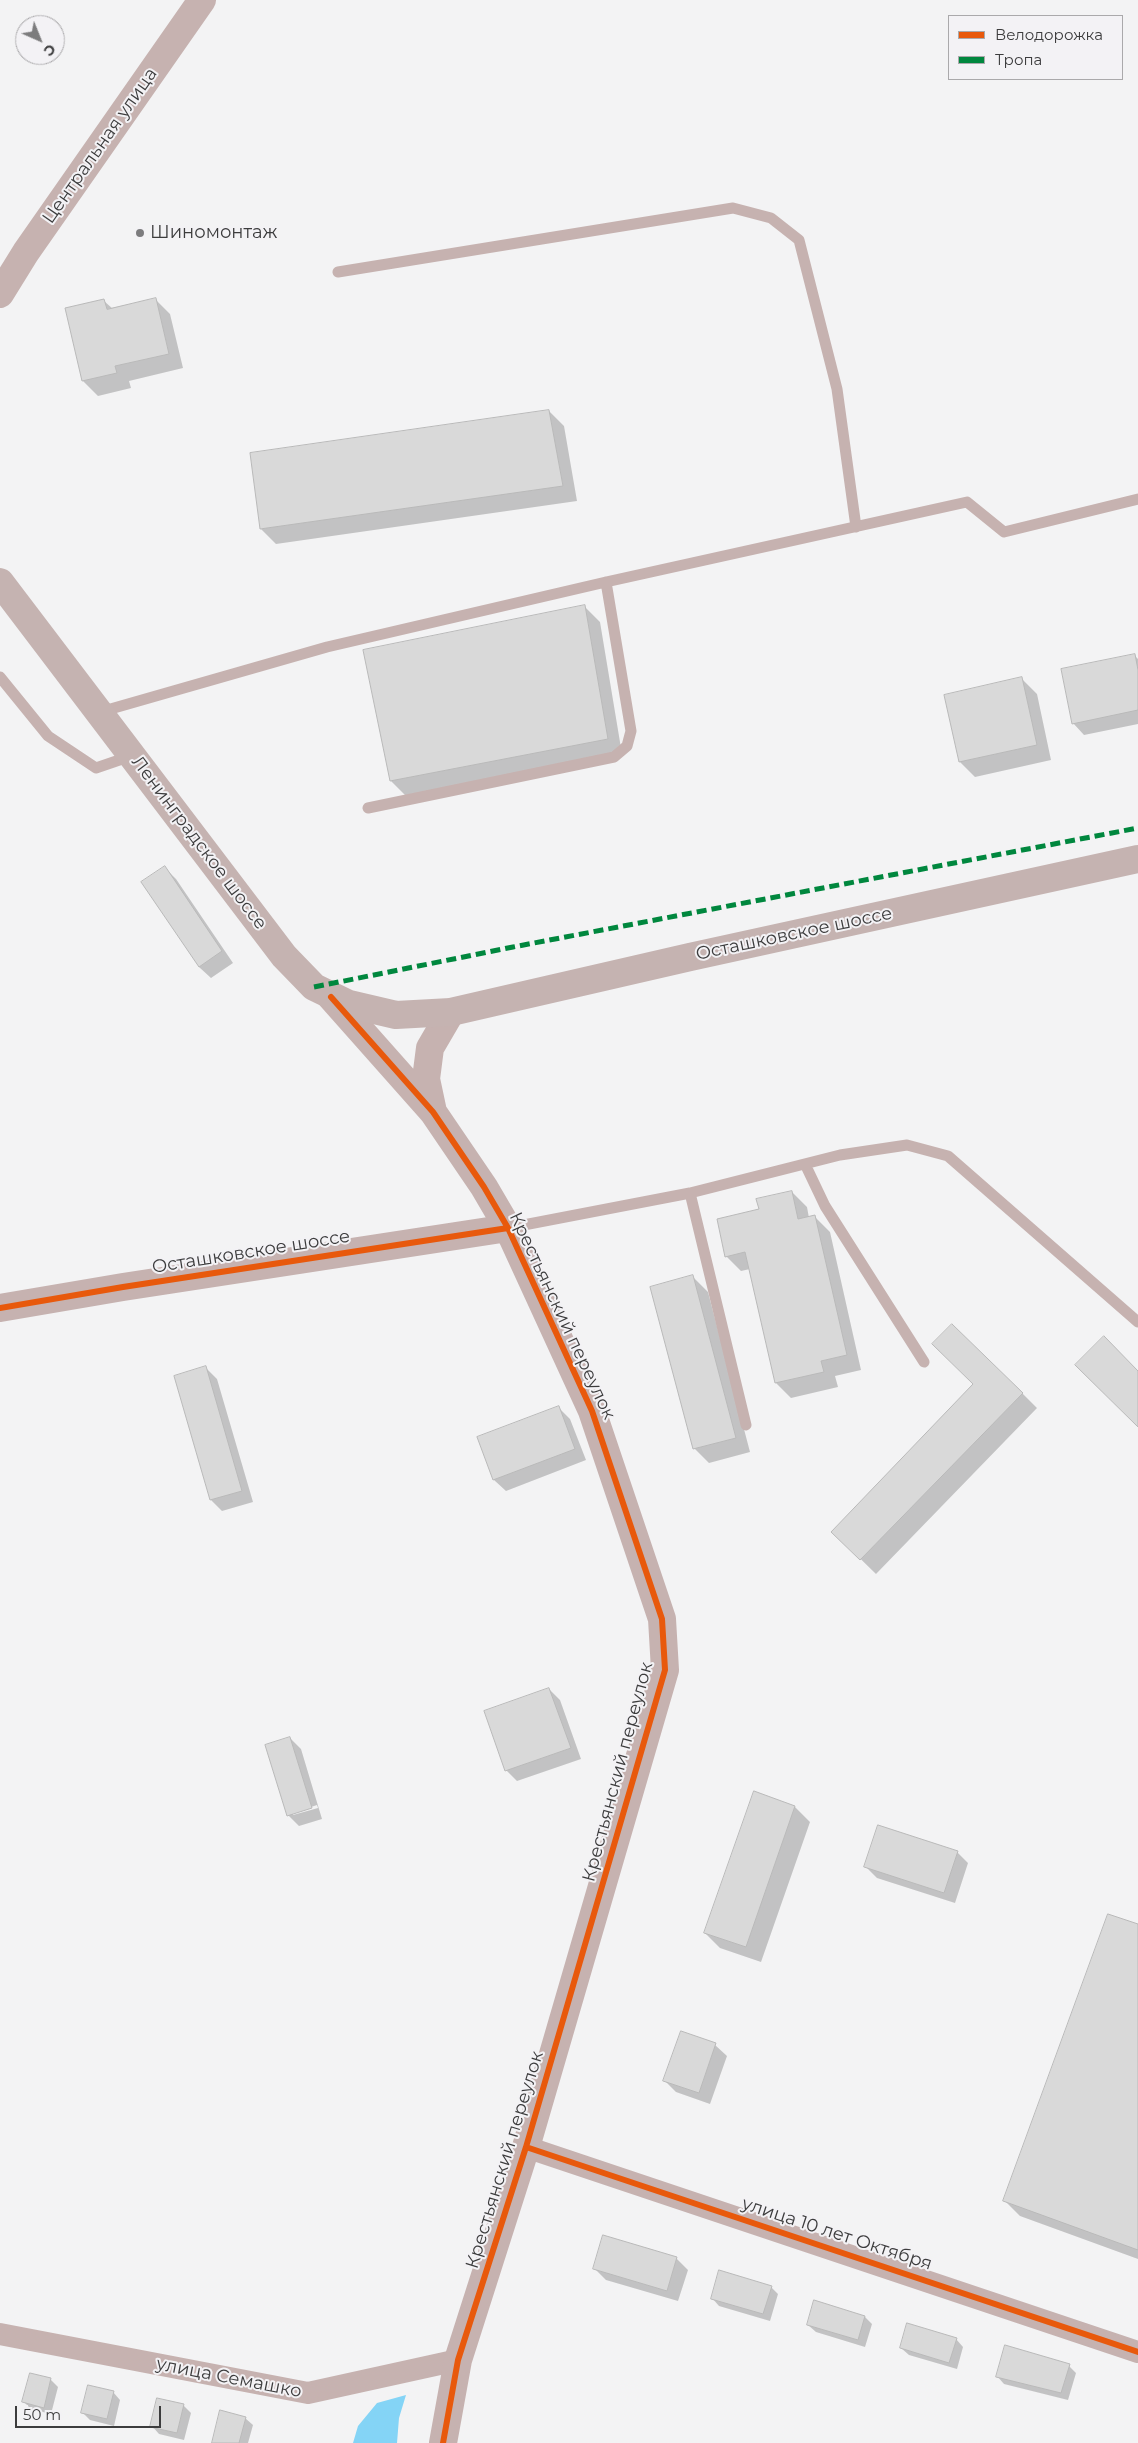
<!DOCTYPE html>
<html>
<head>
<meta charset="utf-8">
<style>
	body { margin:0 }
	#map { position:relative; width:1138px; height:2443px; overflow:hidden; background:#f3f3f4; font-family:Montserrat,sans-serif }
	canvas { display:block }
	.legend { position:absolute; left:948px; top:15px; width:175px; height:65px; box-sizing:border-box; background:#f3f2f5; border:1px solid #aaa9ab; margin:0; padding:6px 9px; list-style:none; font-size:15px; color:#3c3c3d }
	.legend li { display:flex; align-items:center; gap:10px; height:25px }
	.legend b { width:25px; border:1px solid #aaa9ab }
	.north { position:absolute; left:15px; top:15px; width:50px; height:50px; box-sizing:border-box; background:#f3f2f5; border:1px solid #aaa9ab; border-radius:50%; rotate:136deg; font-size:14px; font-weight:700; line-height:20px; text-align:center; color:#3c3c3d }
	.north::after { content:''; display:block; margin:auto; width:18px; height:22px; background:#7c7c7d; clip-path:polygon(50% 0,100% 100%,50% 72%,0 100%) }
	.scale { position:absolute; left:15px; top:2406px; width:146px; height:22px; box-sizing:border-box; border:2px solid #3c3c3d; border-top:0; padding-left:6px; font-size:15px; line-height:18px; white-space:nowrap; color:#3c3c3d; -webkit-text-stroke:4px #f3f2f5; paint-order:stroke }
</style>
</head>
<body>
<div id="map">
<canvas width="1138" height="2443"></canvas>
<ul class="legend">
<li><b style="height:6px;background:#e8590c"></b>Велодорожка</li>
<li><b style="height:6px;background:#00873e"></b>Тропа</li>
</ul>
<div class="north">С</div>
<div class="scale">50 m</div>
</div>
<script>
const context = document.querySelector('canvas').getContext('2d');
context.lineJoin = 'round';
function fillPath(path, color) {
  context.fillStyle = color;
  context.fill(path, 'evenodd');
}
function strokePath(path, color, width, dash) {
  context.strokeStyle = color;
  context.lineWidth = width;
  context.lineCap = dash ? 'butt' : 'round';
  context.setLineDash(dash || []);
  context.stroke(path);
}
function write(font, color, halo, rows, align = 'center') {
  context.font = font + ' Montserrat,sans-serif';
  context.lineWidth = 4;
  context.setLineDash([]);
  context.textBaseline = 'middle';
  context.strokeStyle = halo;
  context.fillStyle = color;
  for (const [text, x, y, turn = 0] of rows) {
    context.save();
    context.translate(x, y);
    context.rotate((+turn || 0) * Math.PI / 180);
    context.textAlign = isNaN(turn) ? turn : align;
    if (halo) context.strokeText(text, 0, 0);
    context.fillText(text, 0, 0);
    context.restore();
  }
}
fillPath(new Path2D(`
	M406 2395 399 2418 397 2443H353L358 2426 377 2403Z`), '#84d4f6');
fillPath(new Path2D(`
	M155 299 170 314 183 368 129 381 131 388 98 396 83 381 104 301 113 309Z
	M549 411 564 426 577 501 276 544 261 529Z
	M585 607 600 622 622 754 406 796 391 781Z
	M1134 655 1138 659V724L1084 735 1073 723Z
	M1022 679 1037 694 1051 760 975 777 960 762Z
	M165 868 176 879 233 963 211 978 199 967Z
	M792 1192 807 1207 809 1218 815 1217 830 1232 861 1370 835 1376 838 1387 791 1398 776 1383 750 1269 741 1271 726 1256 760 1210Z
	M693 1277 708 1292 750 1452 709 1463 694 1448Z
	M206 1368 217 1379 253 1502 222 1511 211 1500 176 1376Z
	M975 1385 1022 1393 1037 1408 876 1574 833 1532Z
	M559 1408 570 1419 586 1460 506 1491 494 1480 478 1438Z
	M549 1689 560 1700 581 1759 517 1781 506 1770Z
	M290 1738 301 1749 322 1819 299 1826 288 1815ZM317 1805 318 1808 293 1815V1813Z
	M795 1807 810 1822 761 1962 720 1948 705 1933Z
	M957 1852 968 1863 955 1903 877 1878 866 1867Z
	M1138 1926V2259L1020 2216 1005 2201Z
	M715 2045 727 2056 710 2104 676 2092 665 2081Z
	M676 2258 688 2270 678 2301 606 2280 595 2269Z
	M771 2287 778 2294 770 2321 719 2306 712 2298Z
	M865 2317 872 2324 865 2347 816 2332 808 2325Z
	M956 2339 963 2347 957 2369 909 2355 901 2348Z
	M1069 2366 1076 2373 1068 2400 1004 2384 997 2376Z
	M50 2379 58 2387 51 2414 31 2409 24 2402Z
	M113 2392 120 2400 114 2426 90 2420 83 2413Z
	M183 2405 191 2413 184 2440 159 2434 152 2426Z
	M245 2418 253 2425 248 2443H215Z`), '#0003');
const building = new Path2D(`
	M156 298 169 354 115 366 117 373 82 381 65 308 104 299 107 309Z
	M549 410 563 486 260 529 250 453Z
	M585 605 608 739 390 781 363 650Z
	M1135 654 1138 670V710L1072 724 1061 669Z
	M1022 677 1037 745 959 762 944 695Z
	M165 866 222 951 199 967 141 882Z
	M792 1191 798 1219 815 1215 847 1355 821 1361 824 1372 775 1383 745 1252 725 1257 717 1219 759 1209 756 1199Z
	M693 1275 736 1438 693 1449 650 1287Z
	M952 1324 1023 1393 860 1560 831 1532 973 1384 932 1344Z
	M1104 1336 1138 1371V1427L1075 1365Z
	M206 1366 242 1491 210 1500 174 1376Z
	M559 1406 575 1449 493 1480 477 1437Z
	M549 1688 571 1748 505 1771 484 1711Z
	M290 1737 312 1808 287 1816 265 1745Z
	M754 1791 795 1806 746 1947 704 1933Z
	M878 1825 958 1851 944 1893 864 1867Z
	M1108 1914 1138 1924V2250L1003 2201Z
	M681 2031 716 2043 699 2093 663 2081Z
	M603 2235 677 2257 667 2291 593 2269Z
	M719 2270 772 2286 763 2314 711 2299Z
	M814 2300 865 2316 858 2340 807 2325Z
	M907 2323 957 2338 949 2363 900 2348Z
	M1005 2345 1070 2364 1061 2393 996 2377Z
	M30 2373 51 2378 44 2408 22 2402Z
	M88 2385 114 2391 107 2419 81 2413Z
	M157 2398 184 2404 177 2433 150 2427Z
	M220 2410 246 2417 239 2443H212Z`);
fillPath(building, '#d9d9d9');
strokePath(building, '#b9b9b9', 1);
strokePath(new Path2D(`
	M338 272 733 208 771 218 799 240 837 389 856 527
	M0 677 48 736 96 768 131 756
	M100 712 327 647 606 582 967 502 1004 532 1138 499
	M368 808 614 757 627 746 631 731 606 582
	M805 1164 825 1206 924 1362
	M690 1193 746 1425
	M508 1228 690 1193 840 1155 907 1145 948 1156 1138 1322`), '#c6b2b0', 11);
strokePath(new Path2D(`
	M526 2147 1138 2352
	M0 2334 308 2393 458 2360`), '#c6b2b0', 22);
strokePath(new Path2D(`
	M0 294 26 252 202 0
	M331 997 433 1112 484 1187 508 1228 592 1411 662 1619 665 1670 526 2147 458 2360 443 2443
	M433 1112 426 1079 430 1048 451 1012
	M0 1308 123 1287 508 1228`), '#c6b2b0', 28);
strokePath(new Path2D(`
	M0 582 284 956 314 987 349 1004 396 1015 451 1012 690 957 1138 859`), '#c5b3b1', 28);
strokePath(new Path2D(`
	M314 987 513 947 1138 828`), '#00873e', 5, [10, 5]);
strokePath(new Path2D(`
	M331 997 433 1112 484 1187 508 1228 592 1411 662 1619 665 1670 526 2147 458 2360 443 2443
	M0 1308 123 1287 508 1228
	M526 2147 1138 2352`), '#e8590c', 6);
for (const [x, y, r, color] of [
	[140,233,5,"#7c7c7d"]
]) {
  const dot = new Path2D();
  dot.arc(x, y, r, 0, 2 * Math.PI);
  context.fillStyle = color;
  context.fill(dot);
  strokePath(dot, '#f3f2f5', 2);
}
write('18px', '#3c3c3d', '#f3f2f5', [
	["Центральная улица",100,146,-55],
	["Ленинградское шоссе",199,843,53],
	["Осташковское шоссе",794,934,-12],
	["Осташковское шоссе",251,1252,-9],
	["Крестьянский переулок",562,1316,65],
	["Крестьянский переулок",618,1772,-75],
	["Крестьянский переулок",505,2160,-73],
	["улица 10 лет Октября",837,2234,18],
	["улица Семашко",229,2378,11]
]);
write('18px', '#3c3c3d', '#f3f2f5', [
	["Шиномонтаж",150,233]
], 'left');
</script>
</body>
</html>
